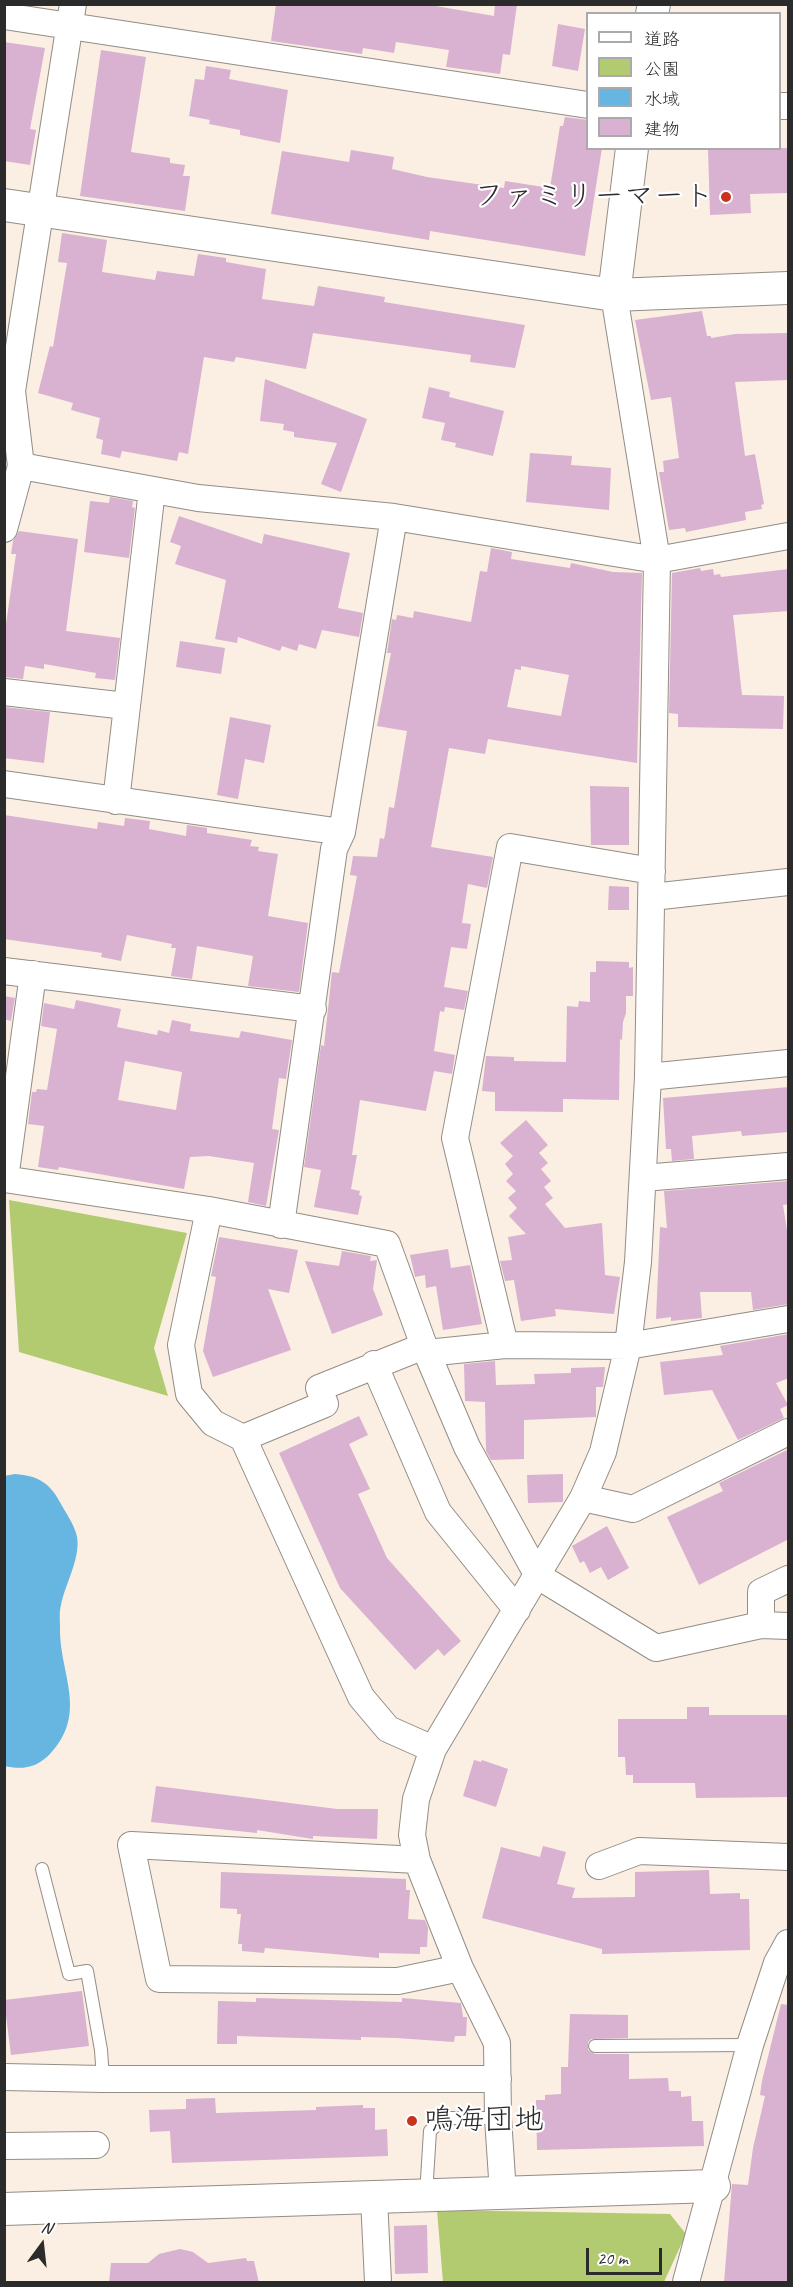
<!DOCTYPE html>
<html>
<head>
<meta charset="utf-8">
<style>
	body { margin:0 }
	#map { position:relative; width:793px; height:2287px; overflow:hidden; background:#faefe2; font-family:Caveat,"Klee One",sans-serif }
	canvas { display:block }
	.frame { position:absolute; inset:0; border:6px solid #2b2b2b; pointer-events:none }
	.legend { position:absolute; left:586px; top:12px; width:195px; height:138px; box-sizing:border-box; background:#fff; border:2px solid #aaa; margin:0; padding:8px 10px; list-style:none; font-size:18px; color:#2b2b2b }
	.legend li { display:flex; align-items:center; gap:12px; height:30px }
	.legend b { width:30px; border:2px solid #aaa }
	.north { position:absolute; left:12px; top:2215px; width:60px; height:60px; -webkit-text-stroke:4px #fff; paint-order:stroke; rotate:15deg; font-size:16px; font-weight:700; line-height:24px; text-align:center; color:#2b2b2b }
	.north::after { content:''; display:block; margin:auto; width:21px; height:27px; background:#2b2b2b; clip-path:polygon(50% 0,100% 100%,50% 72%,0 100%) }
	.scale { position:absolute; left:586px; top:2248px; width:76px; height:27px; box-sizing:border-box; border:3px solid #2b2b2b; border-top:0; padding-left:8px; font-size:18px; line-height:21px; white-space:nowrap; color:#2b2b2b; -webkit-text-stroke:4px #fff; paint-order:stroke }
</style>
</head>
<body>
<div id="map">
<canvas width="793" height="2287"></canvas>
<div class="frame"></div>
<ul class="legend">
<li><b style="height:8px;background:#fff"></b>道路</li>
<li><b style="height:16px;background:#b2cb71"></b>公園</li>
<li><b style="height:16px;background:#67b5e1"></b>水域</li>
<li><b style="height:16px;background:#d9b1d1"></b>建物</li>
</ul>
<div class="north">N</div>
<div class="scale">20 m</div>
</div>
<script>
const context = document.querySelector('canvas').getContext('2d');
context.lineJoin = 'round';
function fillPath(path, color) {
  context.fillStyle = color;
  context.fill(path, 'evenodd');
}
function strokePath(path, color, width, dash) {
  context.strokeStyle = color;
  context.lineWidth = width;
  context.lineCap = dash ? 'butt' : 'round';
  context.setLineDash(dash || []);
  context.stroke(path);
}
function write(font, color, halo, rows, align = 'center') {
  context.font = font + ' Caveat,"Klee One",sans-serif';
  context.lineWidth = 4.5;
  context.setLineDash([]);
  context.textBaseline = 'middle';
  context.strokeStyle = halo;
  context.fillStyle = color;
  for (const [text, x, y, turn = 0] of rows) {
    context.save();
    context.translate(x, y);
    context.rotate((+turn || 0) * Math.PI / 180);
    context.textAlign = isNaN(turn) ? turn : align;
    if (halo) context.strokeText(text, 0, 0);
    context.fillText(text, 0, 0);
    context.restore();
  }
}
fillPath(new Path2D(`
	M9 1200 187 1233 154 1348 168 1396 19 1352Z
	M437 2210 670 2214 686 2234 664 2282H443Z`), '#b2cb71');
fillPath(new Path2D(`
	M15 1474C39 1476 50 1483 61 1504 66 1513 73 1523 76 1533 83 1554 65 1584 61 1605 59 1612 60 1620 60 1627 59 1674 89 1712 50 1754 36 1768 23 1770 4 1766V1476Z`), '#67b5e1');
fillPath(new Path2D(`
	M276 4H424L494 16 495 4H517L510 55 503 54 500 74 446 67 449 50 396 42 394 53 363 48 362 54 271 41Z
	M558 24 585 29 578 71 552 66Z
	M4 42 45 48 30 129 36 130 30 165 4 161Z
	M101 50 146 57 131 152 170 158V163L185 165 183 176H190L185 211 80 196Z
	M206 66 231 70 229 79 288 90 280 143 240 135V130L209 124 210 120 189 116 195 79 204 80Z
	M565 117 588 120V148H602L585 256 430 231 429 240 271 214 282 151 349 162 351 150 394 157 392 169 427 177 504 188 505 181 550 188 560 126H563Z
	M748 148H789V193L750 194 751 213 710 215 708 149Z
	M62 233 107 240 102 272 155 280 157 271 194 276 198 254 226 258V262L266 269 262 299 314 306 318 286 385 297 384 302 525 325 515 368 470 362 471 355 313 333 306 369 236 357 234 362 204 357 188 454 179 452 177 461 122 451 120 458 101 454 103 440 96 438 100 418 71 410 73 403 38 393 50 346 53 347 67 263 58 262Z
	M702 311 707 336H711V338L735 334 789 333V380L735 382 745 456 755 454 764 504 761 505 762 509 745 512 746 520 686 532 685 528 669 530 659 472H664L663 461 679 458 671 397 651 400 635 320Z
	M265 379 367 419 341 492 321 484 337 443 294 437V432L283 430 284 424 260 421Z
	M429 387 450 392 449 397 504 411 493 456 455 447 456 443 441 440 445 423 422 418Z
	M530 453 572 456 571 465 611 468 609 510 526 502Z
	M110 497 133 501 132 507 135 508 129 558 84 552 90 501 109 503Z
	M179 516 262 544 264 534 350 553 338 608 363 613 359 637 322 630 316 649 299 644 297 651 282 646 280 651 238 637 237 643 215 639 226 580 175 564 181 546 170 542Z
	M19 531 78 539 66 631 120 638 115 680 95 678 96 673 44 664V669L25 666 23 679 4 677V638L16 554H11L13 541Z
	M491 548 512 552 511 559 570 568 571 563 613 572 642 573 637 763 488 739 485 754 449 748 431 847 493 857 487 888 468 884 462 923 471 924 467 949 451 947 444 987 468 991 464 1010 445 1007 444 1012 440 1011 434 1051 455 1055 452 1074 434 1071 426 1111 360 1100 352 1155H357L351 1189 360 1191 359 1195 362 1196 358 1215 314 1207 321 1170 304 1167 321 1045 324 1046 332 972 339 973 357 876 350 875 353 856 377 857 380 838 384 839 385 835 389 807 394 808 407 731 377 726 391 653H387L392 619 396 620 397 615 413 618 414 611 471 622 480 571 487 572ZM521 666 569 675 561 716 507 707 515 669 521 670Z
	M700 568 701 571 713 569 714 575 720 574 721 577 789 569V611L733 615 742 695 784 696 783 729 678 727V714L669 713 672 573Z
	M180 641 225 648 221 674 176 667Z
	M4 707 50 712 44 763 4 758Z
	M230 717 271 725 264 763 245 759 238 799 217 795Z
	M590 786 629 787V845H591Z
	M4 815 97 829 98 822 124 826 125 818 150 821 149 829 186 836 187 825 207 828V833L252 840 250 846 259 847 258 851 278 854 268 916 308 923 299 992 248 986 253 956 197 946 192 979 171 976 176 948H171L172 944 127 935 121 961 101 957 102 953 4 939Z
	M609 886 629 887V910H608Z
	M596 961 629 962V968L633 967V996H626V1013L623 1022 622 1040 620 1039 619 1100 563 1099V1112L495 1111V1092L482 1091 486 1056 514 1057V1061L566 1062 567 1006 578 1007 579 1001 590 1002V972H596Z
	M4 996 15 998 11 1021 4 1019Z
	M76 1000 121 1009 117 1027 157 1035 158 1030 169 1033 172 1020 191 1024 190 1031 239 1038 241 1031 292 1040 286 1079 279 1078 272 1129 279 1130 266 1206 248 1202 254 1163 209 1156 190 1157 184 1189 59 1167 58 1170 38 1167 44 1126 28 1124 32 1092H36L37 1089 47 1090 57 1029 41 1026 44 1003 74 1009ZM125 1061 182 1072 176 1110 118 1100Z
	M789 1087V1132L742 1136 741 1131 692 1136 694 1159 672 1161 671 1149H666L663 1098Z
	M526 1120 548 1145 539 1153 548 1163 541 1169 551 1181 544 1187 553 1198 545 1204 565 1228 602 1223 605 1275 620 1277 614 1314 555 1309 556 1316 521 1321 514 1280 505 1281 500 1261 512 1260 508 1237 526 1234 509 1216 517 1208 508 1198 516 1191 506 1181 513 1174 505 1164 513 1156 500 1143Z
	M789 1181V1204L783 1205 789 1243V1304L753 1310 751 1292H700L702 1318 671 1321V1317L656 1319 660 1227 667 1228 664 1191Z
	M219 1237 298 1250 289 1293 268 1289 291 1350 213 1377 203 1351 216 1277 211 1276Z
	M448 1249 451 1268 470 1265 482 1324 443 1330 436 1286 426 1288 425 1275 415 1277 410 1255Z
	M342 1251 371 1256 370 1261 377 1260 373 1289 383 1315 332 1334 305 1261 339 1266Z
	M789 1334V1378L776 1383 788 1405 780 1409 784 1418 738 1440 712 1390 664 1395 660 1362 723 1355 720 1346Z
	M495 1361 496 1385 535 1384 534 1374 571 1373V1368L605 1367 603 1387H596V1417L524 1420V1459L491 1460 486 1451 485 1402 465 1401 464 1364Z
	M359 1416 368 1435 349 1444 370 1489 358 1494 387 1558 461 1641 444 1656 438 1649 415 1670 340 1588 279 1453Z
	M789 1449V1539L699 1585 667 1517 723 1491 719 1483Z
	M563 1474V1502L528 1503 527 1475Z
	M607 1526 629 1568 608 1580 601 1567 590 1573 584 1561 580 1563 572 1546Z
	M687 1707H709V1715H789V1797L696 1798 695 1783H633V1775H626L625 1757H618V1719H687Z
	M474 1760 481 1762 482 1760 508 1769 496 1807 463 1796Z
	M156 1786 337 1809H378L377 1839 313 1836V1839L257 1830V1833L151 1822Z
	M543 1846 566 1852 557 1884 575 1888 572 1898 635 1897V1872L709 1870 710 1894 740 1893V1899H749L750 1950 602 1954V1949L482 1918 501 1847 540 1857Z
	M221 1872 406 1879V1890H410L408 1919 425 1920 428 1928 427 1947H420V1954L379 1953V1958L265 1948 264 1953 242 1951V1944H238L241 1914H237V1909L220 1908Z
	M82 1991 89 2046 11 2055 4 2000Z
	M256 1998 402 2002V1998L461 2003 463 2017H467L466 2036H455L454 2042 396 2038 361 2037V2040L237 2036V2044H217L218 2001 256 2002Z
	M781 2004 789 2005V2283H724L732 2184 748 2185 753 2148 765 2096 760 2095 762 2081Z
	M570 2014 628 2015V2038L591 2039 588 2042V2050L595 2054H629V2079L668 2078 669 2091H681V2097L691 2096 692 2121H703L704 2146 537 2150 536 2100H545V2095L561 2094V2067H568Z
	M215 2098 216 2113 316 2110V2107L363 2105V2108H375V2130L387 2129 388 2156 172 2163 170 2131 150 2132 149 2110 186 2109V2099Z
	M427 2225 428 2273 395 2274 394 2226Z
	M180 2249 193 2252 208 2263 246 2258 247 2261H254L259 2283H109L111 2263H148L159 2254Z`), '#d9b1d1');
const service = new Path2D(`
	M42 1869 69 1974 87 1971 101 2050 103 2079
	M595 2046 750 2045
	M426 2195 430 2131 444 2118H498`);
const minor = new Path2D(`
	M4 16 588 105
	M780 106H788
	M21 466 198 498 394 517 657 560 788 536
	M4 529 21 466 12 391 73 4
	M4 692 126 706
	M4 784 342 832
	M116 801 152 490
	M652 897 788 882
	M4 971 313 1009
	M648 1077 788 1063
	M643 1178 788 1166
	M4 1179 209 1210 387 1244 424 1346 467 1447 538 1576 656 1648 761 1625 788 1626
	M5 1179 33 974
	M209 1210 181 1345 189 1394 213 1423 243 1438 361 1697 388 1729 433 1749
	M281 1225 334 849 342 832 394 517
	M505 1345 455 1138 510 847 652 871
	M427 1353 505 1345 628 1346 788 1319
	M374 1364 438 1512 517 1610
	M243 1438 325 1404 319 1388 424 1346
	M583 1498 633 1509 788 1432
	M761 1625V1592L788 1579
	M417 1860 131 1845 159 1979 398 1981 460 1968
	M599 1866 639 1851 788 1857
	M4 2077 103 2079H498
	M4 2146 96 2145
	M503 2193 498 2118 497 2043 460 1968 417 1860 412 1835 416 1799 433 1749 583 1498 603 1452 628 1346 638 1262 648 1077 657 560 614 295
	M374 2198 378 2282
	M686 2282 750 2045 777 1963 788 1943`);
const tertiary = new Path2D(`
	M652 14 654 4
	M4 205 614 295 788 288
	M614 295 632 148
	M4 2209 714 2186`);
strokePath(service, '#928d86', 14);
strokePath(minor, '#928d86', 28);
strokePath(tertiary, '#928d86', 34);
strokePath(service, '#fff', 12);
strokePath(minor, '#fff', 26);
strokePath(tertiary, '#fff', 32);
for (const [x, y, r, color] of [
	[726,197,6,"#c8321e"],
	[412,2121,6,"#c8321e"]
]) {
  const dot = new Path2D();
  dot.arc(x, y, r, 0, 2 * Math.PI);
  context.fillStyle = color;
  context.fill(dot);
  strokePath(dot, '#fff', 2);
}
write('30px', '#2b2b2b', '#fff', [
	["ファミリーマート",714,197],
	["鳴海団地",424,2121,"left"]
], 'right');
</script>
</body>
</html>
